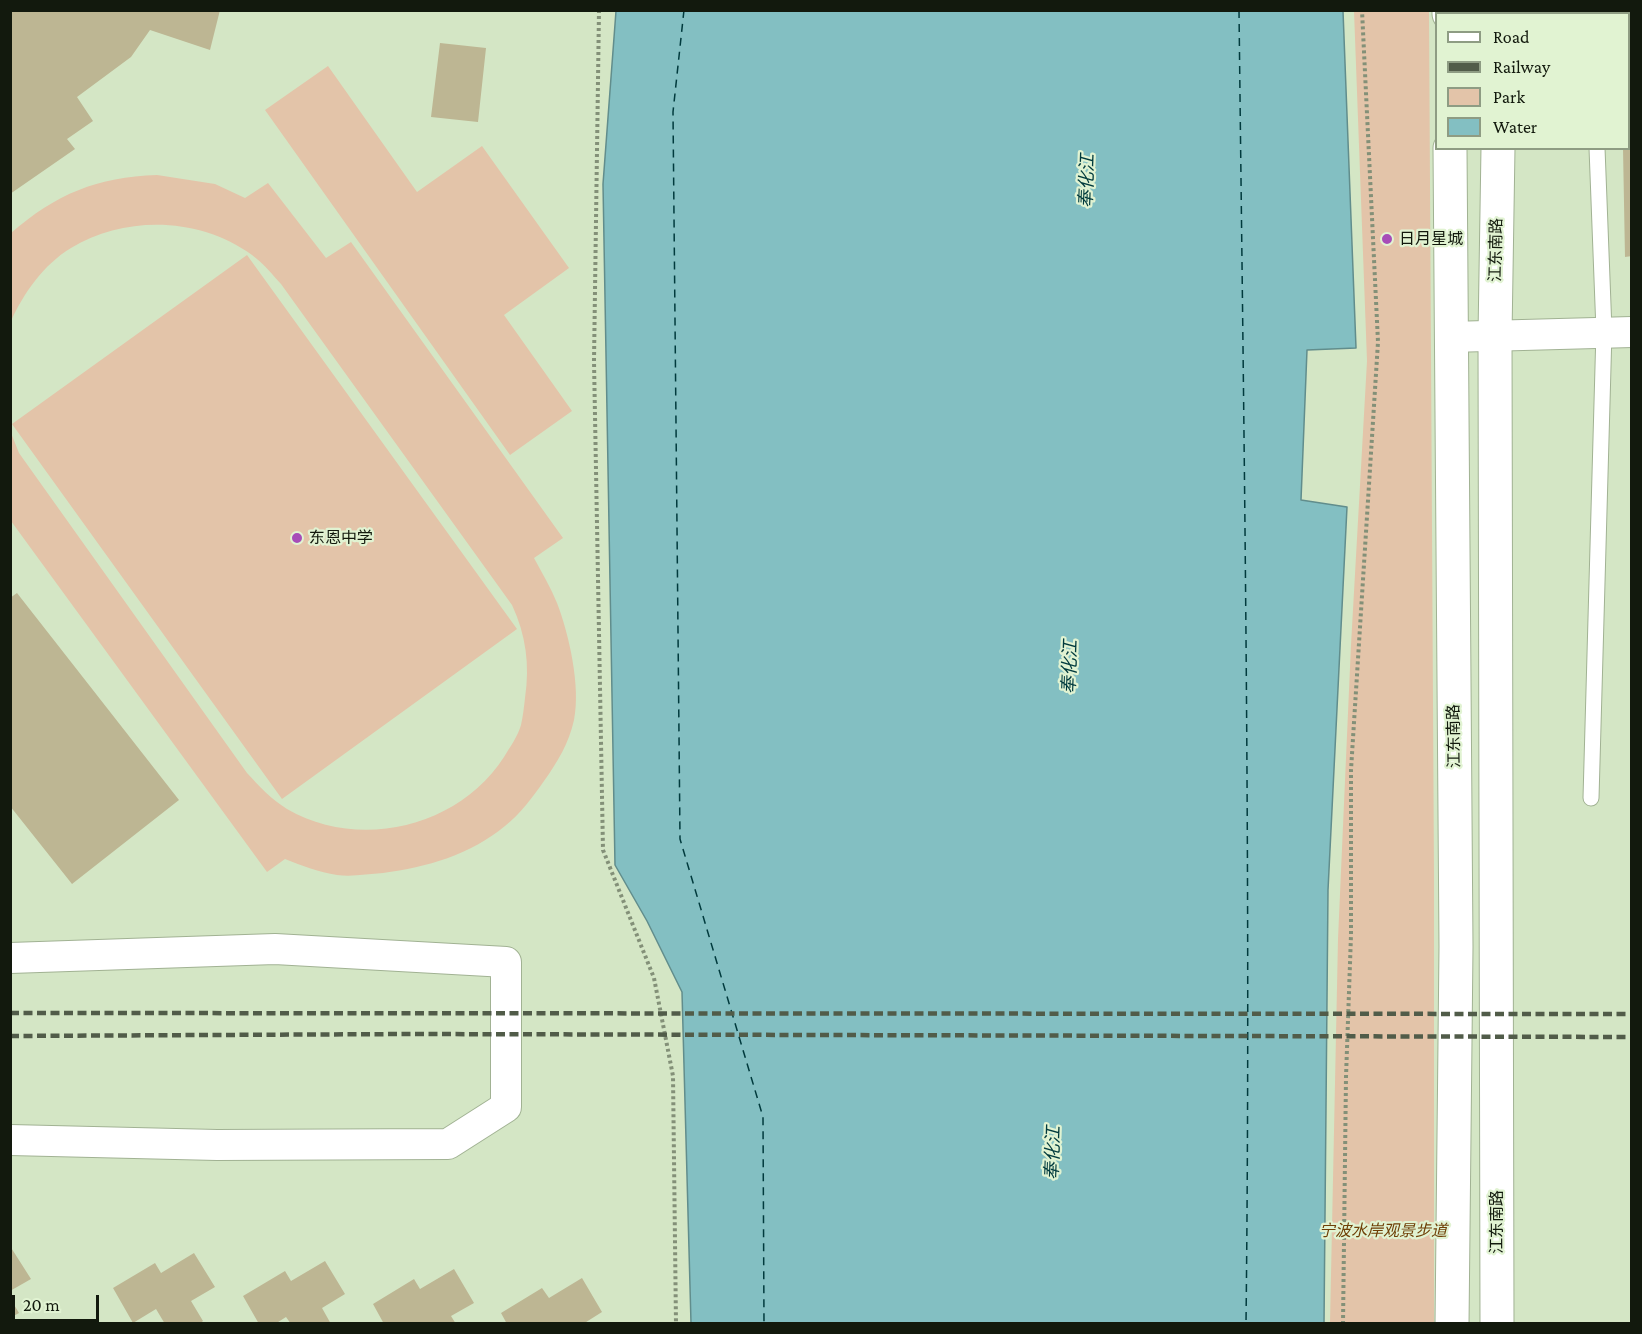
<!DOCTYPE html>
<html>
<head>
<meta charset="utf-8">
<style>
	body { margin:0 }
	#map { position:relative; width:1642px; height:1334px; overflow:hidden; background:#d4e6c5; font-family:"Crimson Pro",serif }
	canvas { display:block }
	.frame { position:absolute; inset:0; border:12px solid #12190d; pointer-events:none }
	.legend { position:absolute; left:1435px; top:12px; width:195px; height:138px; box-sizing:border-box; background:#e1f3d2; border:2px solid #8e9c83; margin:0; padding:8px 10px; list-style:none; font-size:18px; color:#12190d }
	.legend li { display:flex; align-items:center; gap:12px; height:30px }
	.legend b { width:30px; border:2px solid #8e9c83 }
	.scale { position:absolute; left:12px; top:1295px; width:87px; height:27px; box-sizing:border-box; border:3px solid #12190d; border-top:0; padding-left:8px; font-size:18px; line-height:21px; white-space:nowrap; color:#12190d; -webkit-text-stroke:4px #e1f3d2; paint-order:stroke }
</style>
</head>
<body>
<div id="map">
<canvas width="1642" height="1334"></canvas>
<div class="frame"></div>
<ul class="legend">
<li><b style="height:8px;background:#fff"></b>Road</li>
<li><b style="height:8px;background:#515c49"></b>Railway</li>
<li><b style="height:16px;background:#e3c4a9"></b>Park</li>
<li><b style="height:16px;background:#83bfc2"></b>Water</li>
</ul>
<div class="scale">20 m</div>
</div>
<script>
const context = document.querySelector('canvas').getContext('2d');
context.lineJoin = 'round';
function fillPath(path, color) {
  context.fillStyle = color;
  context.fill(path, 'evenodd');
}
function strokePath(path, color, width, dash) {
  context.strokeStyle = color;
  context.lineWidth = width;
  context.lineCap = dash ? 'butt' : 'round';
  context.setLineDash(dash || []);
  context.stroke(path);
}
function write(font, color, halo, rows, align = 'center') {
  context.font = font + ' "Crimson Pro","Noto Sans SC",serif';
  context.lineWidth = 4.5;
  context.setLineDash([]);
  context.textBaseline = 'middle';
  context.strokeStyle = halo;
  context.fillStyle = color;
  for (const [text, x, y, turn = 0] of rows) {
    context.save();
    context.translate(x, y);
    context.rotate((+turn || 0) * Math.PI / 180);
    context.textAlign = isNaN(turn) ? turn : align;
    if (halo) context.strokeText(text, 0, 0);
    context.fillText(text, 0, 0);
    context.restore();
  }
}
fillPath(new Path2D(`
	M1354 11H1429L1434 874V1323H1330L1338 939 1351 645 1367 361Z
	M328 66 417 192 482 146 569 268 504 315 572 411 510 455 265 110Z
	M157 175 215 184 245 198 268 183 326 258 351 242 563 538 534 558C542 573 551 588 557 603 569 634 581 687 574 720 569 743 557 763 544 781 533 797 520 814 505 826 470 855 427 867 383 873 368 874 352 877 337 875 319 872 302 866 285 859L267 872 11 521V433L19 453 247 773C259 786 271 799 287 809 360 851 459 827 504 757 510 747 518 736 521 725 523 716 524 707 525 698 530 665 526 635 512 605L281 284C272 274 263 263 252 255 200 217 126 215 71 248 43 265 24 293 11 321V233C56 194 97 177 157 175Z
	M247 255 517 629 282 799 12 424Z`), '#e3c4a9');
const water = new Path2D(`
	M616 11H1343L1356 348 1307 350 1301 500 1347 507 1328 890 1324 1323H691L682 992 647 921 615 865 603 184Z`);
fillPath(water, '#83bfc2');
strokePath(water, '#618d8c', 1.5);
strokePath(new Path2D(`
	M684 10 673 112 680 839 763 1117 764 1324
	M1239 10C1244 448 1251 886 1246 1324`), '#003a3d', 1.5, [8, 6]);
fillPath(new Path2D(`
	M10 10H220L210 50 150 30 131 57 77 97 93 121 67 139 75 149 10 194Z
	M1620 10H1632V256L1625 257 1623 148H1628V14H1620Z
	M440 43 486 48 478 122 431 117Z
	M17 593 179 800 72 884 10 806V598Z
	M10 1246 31 1279 10 1291Z
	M194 1253 215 1287 191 1301 203 1321 199 1324H165L156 1309 133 1323 113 1288 155 1263 161 1273Z
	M325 1261 345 1294 322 1308 331 1324H291L286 1317 275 1324H259L243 1296 285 1271 291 1281Z
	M454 1269 474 1303 451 1316 456 1324H384L373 1304 414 1279 420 1289Z
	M582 1278 602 1312 583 1324H507L501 1313 542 1288 549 1298Z
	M10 1298 19 1313 10 1318Z`), '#bdb693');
const service = new Path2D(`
	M1591 10 1592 14
	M1591 798 1604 331 1597 148`);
const minor = new Path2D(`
	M1450 337 1632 332
	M10 958 275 949 506 962V1107L448 1144 217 1145 10 1140`);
const primary = new Path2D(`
	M1449 10V14
	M1500 14V10
	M1450 148 1456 947 1452 1324
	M1497 1324 1495 335 1498 148`);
strokePath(service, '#a1b293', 17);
strokePath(minor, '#a1b293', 32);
strokePath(primary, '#a1b293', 35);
strokePath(new Path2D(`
	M599 10 594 361 603 850 654 978 673 1076 676 1324
	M1343 1324 1346 1077 1351 935V770L1378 342 1362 10`), '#839078', 4, [3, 3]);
strokePath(service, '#fff', 15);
strokePath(minor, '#fff', 30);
strokePath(primary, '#fff', 33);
strokePath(new Path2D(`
	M10 1013 1632 1014
	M10 1036 411 1034 1632 1037`), '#515c49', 4.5, [9, 4.5]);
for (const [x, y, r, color] of [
	[1387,239,6,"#a74db8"],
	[297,538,6,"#a74db8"]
]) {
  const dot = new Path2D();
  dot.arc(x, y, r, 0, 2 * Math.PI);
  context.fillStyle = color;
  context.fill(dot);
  strokePath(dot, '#e1f3d2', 2);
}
write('16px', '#12190d', '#e1f3d2', [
	["日月星城",1399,239],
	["东恩中学",309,538]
], 'left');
write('16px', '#12190d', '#e1f3d2', [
	["江东南路",1496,250,-89],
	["江东南路",1454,736,-91],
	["江东南路",1497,1222,-90]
]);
write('italic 16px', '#6f3f06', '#e1f3d2', [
	["宁波水岸观景步道",1383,1231]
]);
write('italic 18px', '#003a3d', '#e1f3d2', [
	["奉化江",1087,181,-88],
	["奉化江",1070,667,-88],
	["奉化江",1053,1153,-88]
]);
</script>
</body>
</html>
